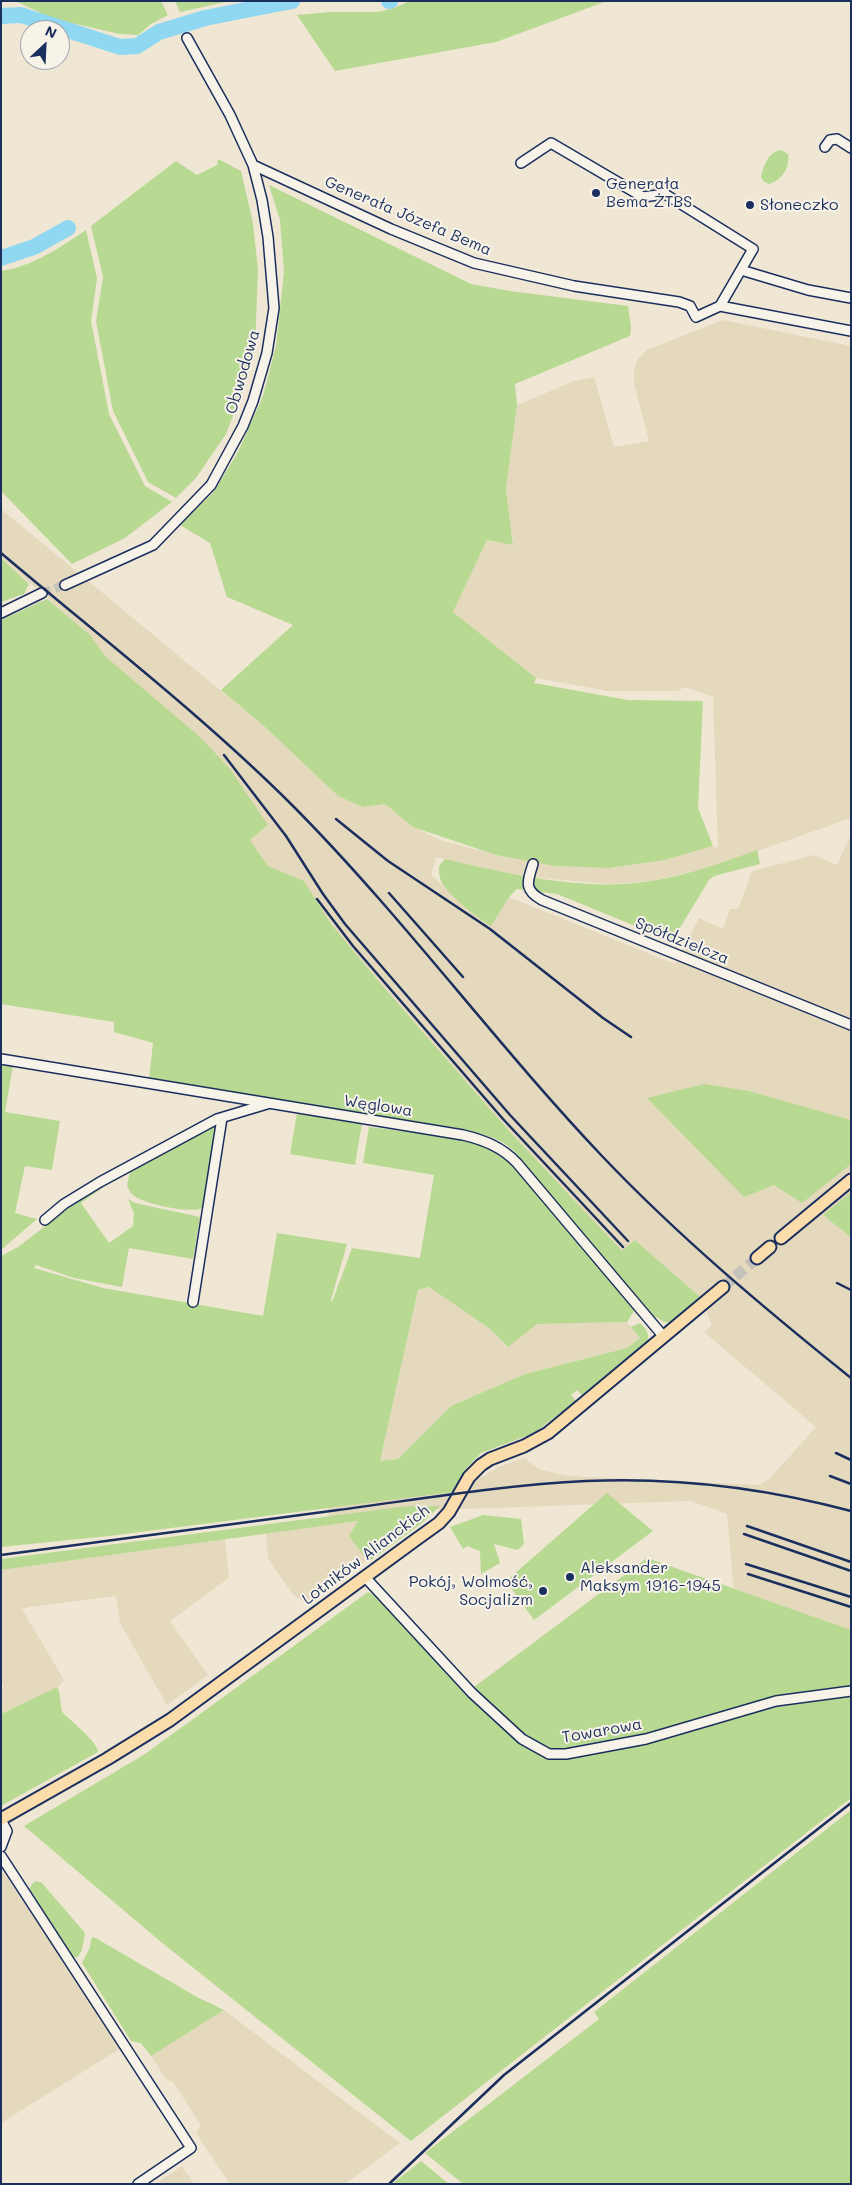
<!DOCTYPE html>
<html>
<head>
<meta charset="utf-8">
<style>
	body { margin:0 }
	#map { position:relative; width:852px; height:2185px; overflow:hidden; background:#efe7d4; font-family:Mali,sans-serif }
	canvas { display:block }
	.frame { position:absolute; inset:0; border:2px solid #1b2f5e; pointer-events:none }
	.north { position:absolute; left:20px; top:20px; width:50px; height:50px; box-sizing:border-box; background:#f7f3e8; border:1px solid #9fa5b1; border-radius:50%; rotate:25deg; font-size:14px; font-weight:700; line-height:20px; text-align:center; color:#1b2f5e }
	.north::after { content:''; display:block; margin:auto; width:18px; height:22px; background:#1b2f5e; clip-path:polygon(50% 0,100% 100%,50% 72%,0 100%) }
</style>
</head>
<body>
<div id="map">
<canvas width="852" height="2185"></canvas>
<div class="frame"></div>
<div class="north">N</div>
</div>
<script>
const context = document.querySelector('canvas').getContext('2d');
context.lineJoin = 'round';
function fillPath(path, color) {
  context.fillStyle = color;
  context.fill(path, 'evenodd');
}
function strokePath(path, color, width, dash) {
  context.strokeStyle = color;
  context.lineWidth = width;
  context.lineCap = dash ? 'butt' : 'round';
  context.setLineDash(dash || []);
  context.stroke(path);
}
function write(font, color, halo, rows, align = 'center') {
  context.font = font + ' Mali,sans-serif';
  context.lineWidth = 4;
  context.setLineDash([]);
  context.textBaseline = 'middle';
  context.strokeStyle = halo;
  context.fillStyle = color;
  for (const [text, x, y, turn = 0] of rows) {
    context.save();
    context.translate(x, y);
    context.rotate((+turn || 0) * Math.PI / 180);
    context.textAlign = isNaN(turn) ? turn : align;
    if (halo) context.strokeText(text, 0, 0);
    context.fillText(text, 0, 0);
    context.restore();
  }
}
fillPath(new Path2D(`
	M723 320 851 346V818L710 868 651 881 609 884 540 878 511 874 436 857 431 875 480 919 491 925 509 897 675 964 699 918 723 929 730 909H738L752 871 814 855 837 865 851 834V1633L734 1592 727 1514 691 1501 404 1511 330 1520 326 1504 482 1477 499 1467 524 1458 541 1470 568 1476 760 1485 771 1477 816 1427 704 1332 712 1325 700 1297 635 1240 622 1252 510 1132 380 983 331 924 304 881 268 866 250 840 268 825 197 740 105 656 89 635 1 558V509L265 727 338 796 363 807 385 804 413 827 440 840 496 855 554 866 609 868 665 860 713 846 718 848 713 697 685 687 677 691H608L536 678 453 612 487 540 513 544 506 489 517 405 574 381 594 377 614 447 649 441 634 384V370L638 359 647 350Z
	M429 1287 490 1329 507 1347 537 1324 627 1322 640 1338 627 1348 525 1374 451 1406 398 1459 380 1461 418 1290Z
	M359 1521 349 1536 367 1560 306 1603 293 1594 268 1559 266 1533Z
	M225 1539 229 1578 170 1621 208 1675 167 1705 120 1623 116 1596 30 1607 22 1609 64 1680 59 1686 1 1714V1694L4 1685 1 1684V1570Z
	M4 1873 121 2048 1 2123V1874Z
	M224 2010 400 2143 345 2184H230L196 2133 201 2125 173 2082 167 2080 151 2056Z
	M182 2166 194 2184H155Z`), '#e5d9bd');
fillPath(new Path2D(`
	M15 1H161L168 15 151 24 138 35 120 34 54 19Z
	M175 1H230L180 12Z
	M410 1H607L496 42 335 71 297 15 330 12H378L394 8Z
	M781 150 788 154C790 168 782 180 769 184L764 182 761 177C764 165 768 152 781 150Z
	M218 159 241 171 253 223 258 270 255 347 243 390 226 434 196 478 176 498 148 482 113 411 96 321 103 277 91 226 176 161 197 175 217 165Z
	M269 185 471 284 510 291 628 306 631 327 630 336 515 384 517 405 506 489 513 545 487 540 453 612 536 678 534 683 628 700 703 701 698 808 713 846 665 860 609 868 554 866 496 855 413 827 385 804 363 807 338 796 265 727 221 690 293 625 227 597 210 543 180 525 213 493 238 452 263 396 276 346 284 272 280 220Z
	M86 230 97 278 91 321 109 414 145 486 172 502 125 538 72 564 1 491V271C31 267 61 247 86 230Z
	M1 558 29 584 24 594 1 602Z
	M47 599 90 635 105 656 200 737 230 769 268 825 250 840 268 866 304 881 331 924 380 983 510 1132 622 1251 635 1240 700 1297 670 1322H664L656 1317 654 1318 527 1169C523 1163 519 1155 513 1150 499 1136 470 1131 451 1128L149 1080 153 1043 114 1032V1022L1 1004V620Z
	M757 850 760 864 714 876 709 880 672 941 557 894 517 889 509 897 491 926C479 919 443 892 440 878 439 874 439 870 439 866L445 859C510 874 584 892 651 881 688 875 722 863 757 850Z
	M1 1064 13 1066 5 1112 60 1121 52 1170 25 1166 15 1213 37 1219 1 1250Z
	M704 1084 749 1091 851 1120V1164L802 1203 774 1185 744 1197 647 1098Z
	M297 1113 362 1123 355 1165 290 1154Z
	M214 1124 217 1131 202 1208C190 1214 143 1204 133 1195 130 1193 128 1188 127 1185L130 1172 157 1154Z
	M369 1127 460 1138 486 1145 510 1161 633 1306 634 1311 627 1322 537 1324 508 1347 490 1329 429 1287 418 1290 380 1461 398 1459 451 1406 525 1374 627 1348 640 1338 631 1327 640 1323C646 1329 650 1333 647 1342L582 1395 577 1390 571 1395 576 1401 534 1433 481 1453 466 1469 453 1492 109 1536 1 1547V1256L18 1247 93 1189 118 1177 81 1203 109 1243 133 1226 134 1213 128 1199 135 1203 200 1217 193 1259 129 1248 122 1287 74 1278 36 1265 34 1268 103 1288 263 1316 277 1233 347 1244 331 1300 332 1302 352 1248 420 1258 434 1175 363 1163Z
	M851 1192V1237L823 1215Z
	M607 1493 653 1531 534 1620 506 1581Z
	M407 1506H440L421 1524 368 1562 349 1536 358 1521 1 1570V1559Z
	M483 1515 521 1519 524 1544 518 1550 494 1544 500 1563 481 1574 480 1551 467 1546 463 1549 450 1527Z
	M647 1558 851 1630V1798L411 2141 161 1942 24 1826 145 1754 368 1592 374 1595 466 1693Z
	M57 1687C62 1695 59 1705 63 1713 72 1722 97 1741 98 1752L1 1806V1714Z
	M851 1810V2184H463L425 2153 599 2019 594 2012Z
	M36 1881 42 1883 85 1933 82 1950 78 1957 71 1958 28 1896 31 1885Z
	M94 1937 197 1997 224 2010 151 2056 141 2043 131 2041 82 1963 90 1947 91 1939Z
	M421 2161 449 2184H392Z`), '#b8d992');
strokePath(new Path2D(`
	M389 1H390
	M1 16 21 15 120 47 137 46 159 32 205 18 292 1
	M1 258 34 247 68 228`), '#90d8f2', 16);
strokePath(new Path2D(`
	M42 593 65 585`), '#c5c2bc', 9, [9, 4.5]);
strokePath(new Path2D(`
	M723 1287 757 1258`), '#c5c2bc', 11, [11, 5.5]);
const minor = new Path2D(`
	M825 147 830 140 837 139 851 148
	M521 163 551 143 643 197 665 194 753 249 720 306
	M253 165 391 229 474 263 574 286 679 302 690 306 696 317 720 306
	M741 270 808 290 851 298
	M720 306 851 331
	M65 585 153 545 211 485 243 426 253 401 267 353 274 308 268 237 262 200 253 165 230 115 187 38
	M1 613 42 593
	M533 864C527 883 524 890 542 900L851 1025
	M1 1059 463 1135C484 1140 502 1147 517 1163L664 1337
	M45 1220 64 1204 100 1182 217 1119 267 1104
	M193 1302 222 1118
	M365 1577 472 1693 522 1739 549 1754H566L646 1739 776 1701 851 1691
	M1 1820 7 1831 1 1847
	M1 1856 191 2148 138 2184`);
const major = new Path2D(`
	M781 1238 851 1180
	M757 1258 770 1247
	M1 1819 107 1759 170 1720 414 1541 439 1523 449 1512 469 1477 481 1465 490 1459 524 1446 548 1433 723 1287`);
strokePath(minor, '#1b2f5e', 12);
strokePath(major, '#1b2f5e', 15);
strokePath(minor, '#f7f3e8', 9);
strokePath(major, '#fbddab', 11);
strokePath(new Path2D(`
	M1 553C99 636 203 716 294 807 403 917 495 1043 602 1156 679 1237 764 1308 851 1378
	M224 755 286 836 323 894 345 924 510 1115 628 1241
	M336 819 388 861 490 929 603 1018 631 1037
	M389 893 463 977
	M317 899 353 946 503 1119 623 1247
	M837 1283 851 1290
	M836 1453 851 1460
	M830 1476 851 1484
	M747 1526 851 1562
	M744 1534 851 1571
	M1 1555C114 1540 226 1525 338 1510 421 1499 503 1485 586 1481 675 1477 765 1488 851 1511
	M746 1564 851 1597
	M748 1574 851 1607
	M389 2184 504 2075 851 1803`), '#1b2f5e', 2.5);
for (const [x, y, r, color] of [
	[596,193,5,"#1b2f5e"],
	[750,205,5,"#1b2f5e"],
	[570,1577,5,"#1b2f5e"],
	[543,1591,5,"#1b2f5e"]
]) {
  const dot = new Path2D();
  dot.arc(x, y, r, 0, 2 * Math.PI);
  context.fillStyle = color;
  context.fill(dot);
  strokePath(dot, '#f7f3e8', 2);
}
write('16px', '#1b2f5e', '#f7f3e8', [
	["Generała",606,184],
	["Bema ŻTBS",606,202],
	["Słoneczko",760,205],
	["Aleksander",580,1568],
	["Maksym 1916-1945",580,1586],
	["Pokój, Wolmość,",533,1582,"right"],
	["Socjalizm",533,1600,"right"]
], 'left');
write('16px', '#1b2f5e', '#f7f3e8', [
	["Generała Józefa Bema",408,216,23],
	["Obwodowa",243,372,-74],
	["Spółdzielcza",682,941,22],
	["Węglowa",378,1106,9],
	["Lotników Alianckich",366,1555,-37],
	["Towarowa",602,1731,-10]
]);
</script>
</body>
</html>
